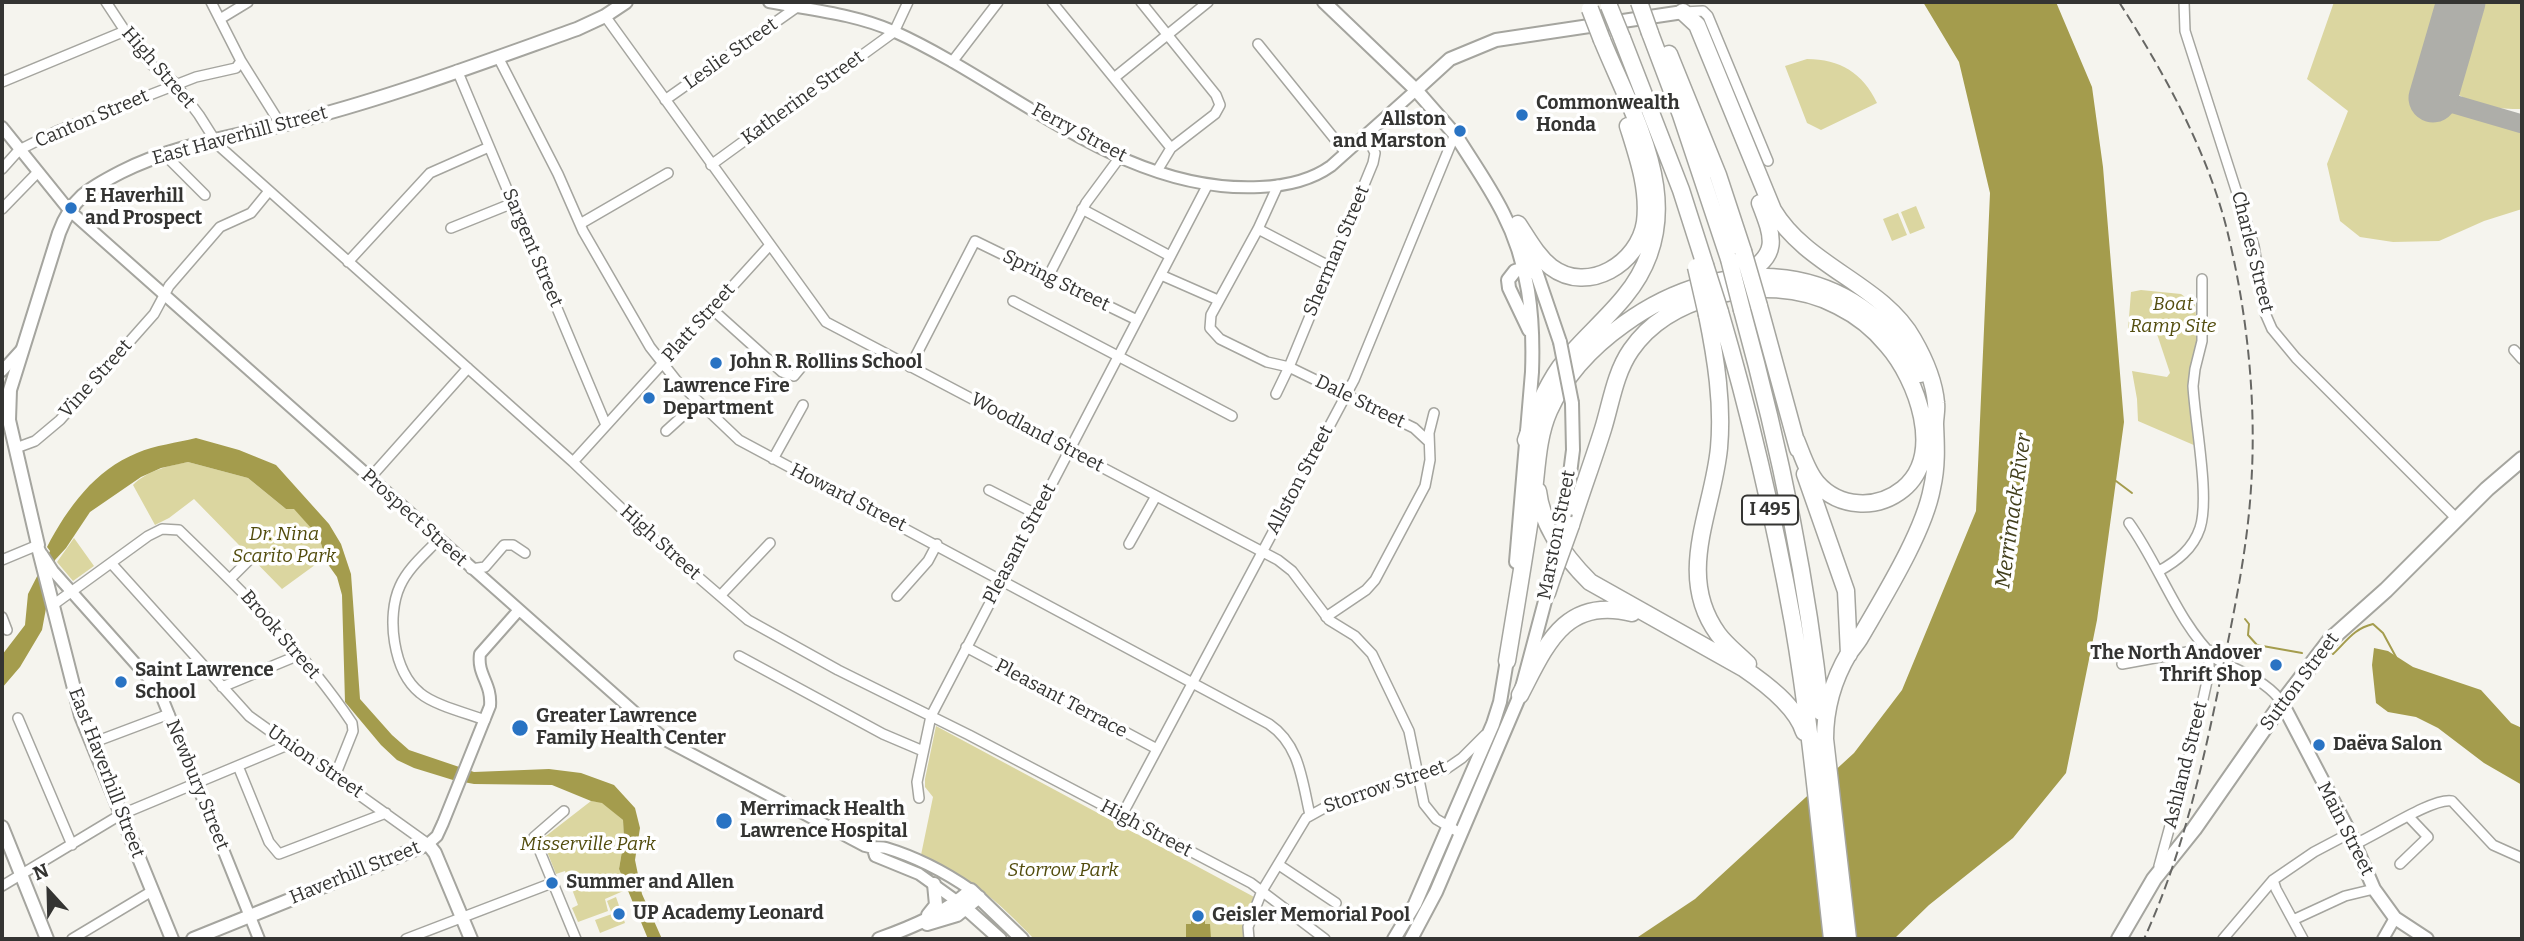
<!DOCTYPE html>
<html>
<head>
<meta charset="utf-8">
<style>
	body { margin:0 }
	#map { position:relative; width:2524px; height:941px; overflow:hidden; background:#f5f4ee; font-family:Bitter,serif }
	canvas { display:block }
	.frame { position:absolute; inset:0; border:4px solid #343432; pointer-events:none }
	.north { position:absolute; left:14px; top:857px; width:70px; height:70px; -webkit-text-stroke:5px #fff; paint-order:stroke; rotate:338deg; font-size:19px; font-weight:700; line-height:28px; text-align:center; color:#343432 }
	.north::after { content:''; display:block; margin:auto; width:24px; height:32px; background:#343432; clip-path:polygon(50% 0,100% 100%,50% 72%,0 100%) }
</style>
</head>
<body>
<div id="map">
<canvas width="2524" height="941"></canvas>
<div class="frame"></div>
<div class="north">N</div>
</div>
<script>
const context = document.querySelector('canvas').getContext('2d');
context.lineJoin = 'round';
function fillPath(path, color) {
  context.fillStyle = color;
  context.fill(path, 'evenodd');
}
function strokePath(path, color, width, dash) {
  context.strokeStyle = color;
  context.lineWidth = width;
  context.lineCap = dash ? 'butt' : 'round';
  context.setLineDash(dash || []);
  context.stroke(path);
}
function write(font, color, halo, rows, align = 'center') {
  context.font = font + ' Bitter,serif';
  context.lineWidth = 7;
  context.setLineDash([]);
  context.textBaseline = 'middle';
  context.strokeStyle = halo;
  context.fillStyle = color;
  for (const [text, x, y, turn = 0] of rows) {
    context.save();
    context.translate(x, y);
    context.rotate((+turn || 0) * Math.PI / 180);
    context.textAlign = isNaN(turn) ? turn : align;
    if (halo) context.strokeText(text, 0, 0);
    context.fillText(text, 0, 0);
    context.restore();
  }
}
fillPath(new Path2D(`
	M2334 2H2442L2414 98 2522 130V209L2484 221 2439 241 2393 242 2360 237 2340 221 2327 164 2348 111 2307 79Z
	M2478 2H2522V109C2499 109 2471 107 2453 90Z
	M1807 59C1840 59 1863 73 1877 103L1821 130 1807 123 1785 66Z
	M1916 206 1925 228 1910 234 1901 212Z
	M1898 213 1907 235 1892 241 1883 219Z
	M2141 290 2181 294 2195 304 2198 341 2188 380 2196 446 2138 421 2137 399 2132 371 2167 377 2170 373 2157 334C2144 328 2136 336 2128 330L2131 292Z
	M188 462 248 478 286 509 294 508 319 537 327 563 319 562 282 589 194 499 169 518 155 525 133 485C148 470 168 466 188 462Z
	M74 538 94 566 73 581 57 562Z
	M936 726 1256 898 1246 939H1034C998 901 970 877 921 855L933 797 925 787V779Z
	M591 801 602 802 623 820 624 839 619 869 628 889 605 899 608 911 578 922 572 908 578 905 565 871 556 874 542 839Z
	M616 897 625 923 600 933 595 920 612 914 607 901Z`), '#dbd6a0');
fillPath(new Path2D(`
	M1923 2H2056L2092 87 2103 167 2124 422 2097 620 2066 773 2013 838 1929 905 1894 939H1635L1695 899 1854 753 1902 690 1976 511 1990 193 1959 62Z
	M196 438 239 450 276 465 329 524 341 544 351 574 360 699 392 735 409 750 474 772 549 769 581 773 614 785 635 808 640 828 635 860 642 894 662 939H648L619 869 624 839 623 820 602 803 591 801 552 785 474 784 453 780 414 768 397 760 381 745 345 702 342 595 337 577 327 563 319 537 294 509H286L248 478 188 462 161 468 141 477 90 512 66 548 55 560 42 630 20 667 2 688V655L25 625 28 594 50 551 47 547C68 507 95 470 137 453 155 445 177 443 196 438Z
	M2374 648 2388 651 2413 667 2481 690 2511 723 2522 728V785L2484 763 2438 728 2416 717 2388 712 2376 703 2372 665Z
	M1191 917H1205V924H1210L1211 939H1186V924H1191Z`), '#a49c4d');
strokePath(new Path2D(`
	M2116 481 2132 493
	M2245 619 2249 624 2248 635 2257 645 2302 653
	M2333 654C2347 641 2353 629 2373 624L2383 633 2396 657`), '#a49c4d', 2);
strokePath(new Path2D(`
	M2433 98 2522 124`), '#aeaea9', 19);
strokePath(new Path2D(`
	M2433 98 2461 2`), '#aeaea9', 49);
const minor = new Path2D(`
	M106 2 133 43 152 65 174 82 199 115 218 145 573 462 646 532 748 620 838 670 969 735 1251 883 1325 939
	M211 2 241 61 281 125
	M1052 2 1171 148
	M1141 2 1216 95 1220 105 1215 114 1171 148 1157 171
	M2184 2 2185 31 2254 246 2265 313 2272 329 2296 358 2456 518
	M1683 12 1703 11 1708 16 1768 161
	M605 16 826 322 1278 560 1292 571 1329 620 1355 636 1372 654 1409 731 1424 804 1436 819 1460 833
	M220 19 248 2
	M1258 44 1346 153
	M498 57 558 174 583 231 650 347 676 380 739 440 1269 724C1300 745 1302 781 1310 815
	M952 62 998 2
	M457 70 606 425
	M1114 78 1208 2
	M2 82 125 31
	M665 100 797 7
	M164 154 205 195
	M711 165 894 32 908 2
	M2 169 19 150 57 131 196 77 236 68 241 61
	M1278 185 1258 229 1211 315 1210 328 1220 339 1267 362 1289 367 1414 428 1428 441
	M2 209 37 173
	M1082 209 1170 256
	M580 224 668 173
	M451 228 513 203
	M1258 229 1329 266
	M348 262 430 173 489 147
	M1161 275 1218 300
	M1048 277 1086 203 1120 157
	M1013 301 1232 416
	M712 309 782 372 794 376 808 359
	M2514 350 2522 359
	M910 367 975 241 1137 320
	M1276 394 1289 367 1373 163 1375 153 1366 135
	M666 431 698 402
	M16 448 35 441 60 420 154 314 169 286 220 227 251 213 269 191
	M773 459 803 405
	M573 462 769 246
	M370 478 468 368
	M989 490 1036 514
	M2129 523C2160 566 2177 622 2216 659 2220 662 2225 663 2230 666 2248 674 2272 686 2282 703
	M438 540C425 554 408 568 400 586 386 616 393 671 420 693 434 705 466 713 485 720
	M1129 544 1156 496
	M2 560 38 545 39 550
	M111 563 249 716 428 844
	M471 569 485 567 504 545H513L525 553
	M2159 571C2177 561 2193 549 2200 528 2210 497 2195 423 2193 386L2195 369 2202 341V279
	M230 579 251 558
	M720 596 770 543
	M897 596 928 561 937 544
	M53 605 148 536 162 529 179 530C241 590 304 651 352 723L353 731 335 776
	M2 617 7 630
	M1326 617 1366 590 1375 580 1425 486 1430 460 1429 433 1434 413
	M966 647 1157 749
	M739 656 883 734 923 751
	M2122 664 2198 650H2209
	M222 687 299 655
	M18 718 72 845
	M92 743 169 714
	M238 766 269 842 279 854 386 813
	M919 798 917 782 931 716 1207 186
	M564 811 534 837 576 939
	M1122 815 1354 380 1455 134
	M2355 844C2377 835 2433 797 2452 801L2493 845 2522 858
	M2400 864 2428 837 2409 817
	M1279 865 1336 903
	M2159 866 2196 731 2209 672V652
	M2273 880 2276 889 2303 939
	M2 886 120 815 290 744
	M2293 920 2345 896 2374 889
	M72 939 152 891
	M406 939 552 883
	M1249 939 1248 927 1262 891 1306 818 1324 808 1379 787 1418 774 1446 769 1462 758 1485 735
	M2223 939 2273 880 2314 852 2350 833`);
const tertiary = new Path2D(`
	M769 2C811 10 855 14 893 31 1013 85 1122 194 1260 187 1285 186 1310 181 1331 166L1416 90
	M2 127 69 210 667 741 865 846C873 849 879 846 886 848 916 857 945 872 971 890
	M2 371 21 350
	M42 554 53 571 159 690 259 939
	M428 844 437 836 443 823 490 706C492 683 477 675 480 654L518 611
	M873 849 875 856 919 874 958 902
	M2383 939 2395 918`);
const secondary = new Path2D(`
	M1324 2 1416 90 1458 138
	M1416 90 1450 59 1496 40 1683 12
	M1455 134C1471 160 1489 185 1503 213 1529 263 1534 317 1532 372L1516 562
	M1528 248 1560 342
	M1529 330 1509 288 1508 280 1515 271 1524 268 1531 272
	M1565 513 1573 450 1572 403
	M38 545 9 420 10 390 59 233C72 198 88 189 121 172 178 143 243 136 305 119 397 95 487 61 577 29L605 16 626 2
	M39 551 81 716 172 939
	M2282 703 2350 833 2374 889 2395 918 2427 939
	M2 827 47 939
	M961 904 1000 939
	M928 915 936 905 934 884
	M927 924 957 915 979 897
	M193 939 428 844 435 853 471 939
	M879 939C912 927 944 914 971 890L1022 939
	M1394 939 1415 904 1493 724 1500 702 1508 654
	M1411 939 1436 892 1520 695 1549 586`);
const trunk = new Path2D(`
	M2119 939 2154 879 2194 829 2282 703 2331 639 2386 590 2487 489 2522 459`);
const motorway = new Path2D(`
	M1683 12 1697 25 1773 210C1807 267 1883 285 1913 339 1924 358 1934 380 1936 403 1937 410 1935 417 1935 424 1936 446 1937 467 1932 488 1924 532 1884 596 1861 636 1858 642 1853 647 1849 653 1833 680 1825 708 1825 739L1848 939
	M1650 33 1681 115 1729 259
	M1622 38 1681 190 1705 265
	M1669 54 1718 175 1743 251
	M1518 224C1528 239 1537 256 1551 267 1588 295 1639 263 1645 222 1649 189 1638 158 1628 126
	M1742 276C1780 255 1774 239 1760 203
	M1759 306 1798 449
	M1742 310C1778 441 1807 577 1821 712
	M1720 312C1750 414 1774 518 1793 623 1811 727 1820 834 1832 939
	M1707 315C1716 359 1723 404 1719 448 1713 511 1675 575 1718 634 1726 645 1738 654 1748 664
	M1526 440C1535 414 1544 390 1560 367 1579 342 1605 321 1625 296 1693 213 1636 123 1602 40
	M1805 474 1846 591 1849 654
	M1538 491C1542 527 1565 557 1590 582L1743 668C1765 683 1796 706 1804 732
	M1571 525C1581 493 1593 461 1603 429 1611 403 1615 373 1631 350 1651 321 1680 305 1714 296 1754 285 1800 286 1838 306 1856 315 1874 329 1887 345 1917 379 1945 455 1903 489 1877 510 1839 508 1817 483 1807 472 1802 454 1796 440
	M1547 593 1554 572
	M1507 661C1516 607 1525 553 1533 499 1537 470 1537 438 1549 411 1565 375 1593 346 1624 324 1724 251 1857 259 1920 374
	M1520 695C1546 645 1565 596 1632 613`);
strokePath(minor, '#a5a59f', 12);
strokePath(tertiary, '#a5a59f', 14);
strokePath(secondary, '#a5a59f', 16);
strokePath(trunk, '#a5a59f', 18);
strokePath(motorway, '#a5a59f', 19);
strokePath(minor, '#fff', 9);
strokePath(tertiary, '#fff', 10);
strokePath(secondary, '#fff', 12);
strokePath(trunk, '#fff', 14);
strokePath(motorway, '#fff', 16);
strokePath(new Path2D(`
	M2119 2C2163 71 2205 146 2226 226 2247 309 2257 402 2251 488 2247 554 2232 621 2219 686 2201 773 2181 858 2144 939`), '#676764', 2, [10, 5]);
const secondaryBridge = new Path2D(`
	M1560 342 1572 403
	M1559 541 1565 513`);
const motorwayBridge = new Path2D(`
	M1639 2 1650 33
	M1609 6 1622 38
	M1590 9 1602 40
	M1743 251 1759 306
	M1729 259 1742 310
	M1705 265 1720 312
	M1696 267 1707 315
	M1554 572 1571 525`);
strokePath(secondaryBridge, '#a5a59f', 16, []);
strokePath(motorwayBridge, '#a5a59f', 19, []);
strokePath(secondaryBridge, '#fff', 12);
strokePath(motorwayBridge, '#fff', 16);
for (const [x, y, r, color] of [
	[1522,115,7,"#2973c3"],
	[1460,131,7,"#2973c3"],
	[71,208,7,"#2973c3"],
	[716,363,7,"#2973c3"],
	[649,398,7,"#2973c3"],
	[2276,665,7,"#2973c3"],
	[121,682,7,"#2973c3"],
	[520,728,9,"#2973c3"],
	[2319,745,7,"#2973c3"],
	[724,821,9,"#2973c3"],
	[552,883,7,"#2973c3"],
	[619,914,7,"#2973c3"],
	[1198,916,7,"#2973c3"]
]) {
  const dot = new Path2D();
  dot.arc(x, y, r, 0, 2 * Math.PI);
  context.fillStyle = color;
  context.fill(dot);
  strokePath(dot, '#fff', 2.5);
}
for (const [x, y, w] of [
	[1770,510,56]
]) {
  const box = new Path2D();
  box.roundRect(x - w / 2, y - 14.5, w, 29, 5);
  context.fillStyle = '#fff';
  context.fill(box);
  strokePath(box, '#343432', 2);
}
write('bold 18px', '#343432', null, [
	["I 495",1770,510]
]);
write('19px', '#343432', '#fff', [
	["Leslie Street",731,54,-35],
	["High Street",158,68,49],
	["Katherine Street",803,98,-36],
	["Canton Street",92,119,-23],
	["Ferry Street",1079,133,28],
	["East Haverhill Street",240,136,-15],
	["Sargent Street",532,248,67],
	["Sherman Street",1337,251,-67],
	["Charles Street",2252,252,76],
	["Spring Street",1056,281,26],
	["Platt Street",699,323,-48],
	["Vine Street",96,379,-48],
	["Dale Street",1360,402,26],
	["Woodland Street",1037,433,28],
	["Allston Street",1300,480,-62],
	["Howard Street",848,498,27],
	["Prospect Street",414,518,42],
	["Marston Street",1557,535,-79],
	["High Street",660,543,42],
	["Pleasant Street",1020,544,-62],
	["Brook Street",280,635,49],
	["Sutton Street",2300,682,-53],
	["Pleasant Terrace",1061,699,28],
	["Union Street",315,762,35],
	["Ashland Street",2186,765,-76],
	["East Haverhill Street",106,773,69],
	["Newbury Street",197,785,68],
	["Storrow Street",1385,787,-19],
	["High Street",1146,829,28],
	["Main Street",2345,829,63],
	["Haverhill Street",355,873,-22]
]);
write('bold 19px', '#343432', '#fff', [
	["Commonwealth",1536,104],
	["Honda",1536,126],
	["Allston",1446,120,"right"],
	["and Marston",1446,142,"right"],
	["E Haverhill",85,197],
	["and Prospect",85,219],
	["John R. Rollins School",730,363],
	["Lawrence Fire",663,387],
	["Department",663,409],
	["The North Andover",2262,654,"right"],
	["Thrift Shop",2262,676,"right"],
	["Saint Lawrence",135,671],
	["School",135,693],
	["Greater Lawrence",536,717],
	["Family Health Center",536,739],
	["Daëva Salon",2333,745],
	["Merrimack Health",740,810],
	["Lawrence Hospital",740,832],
	["Summer and Allen",566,883],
	["UP Academy Leonard",633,914],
	["Geisler Memorial Pool",1212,916]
], 'left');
write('italic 19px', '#524c0d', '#fff', [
	["Boat",2173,305],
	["Ramp Site",2173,327],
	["Dr. Nina",284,535],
	["Scarito Park",284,557],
	["Misserville Park",588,845],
	["Storrow Park",1063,871]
]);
write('italic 21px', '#423f1c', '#fff', [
	["Merrimack River",2014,511,-82]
]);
</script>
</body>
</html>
